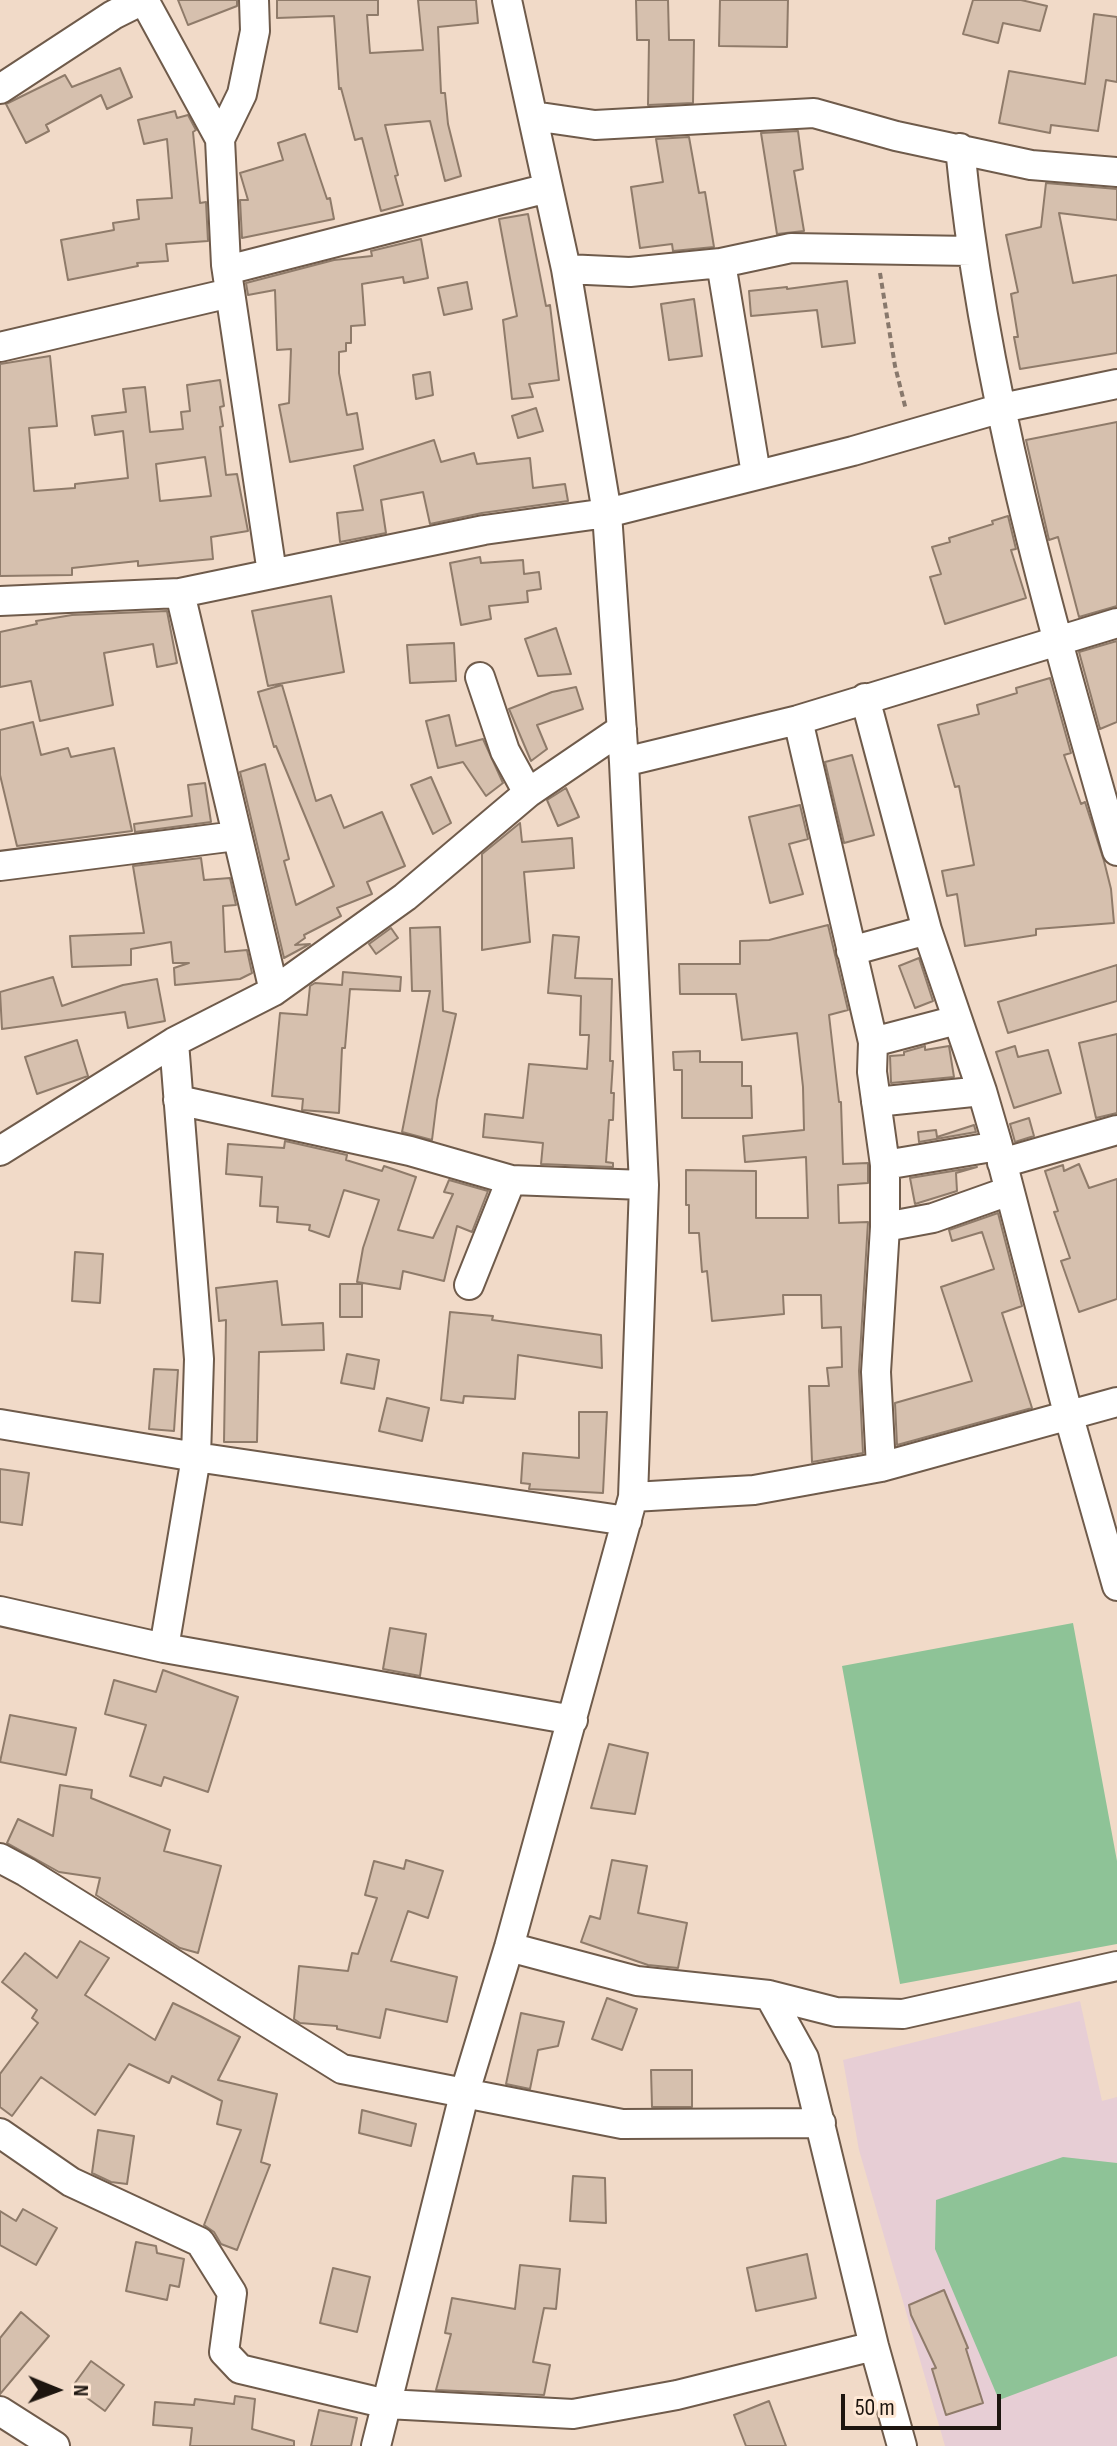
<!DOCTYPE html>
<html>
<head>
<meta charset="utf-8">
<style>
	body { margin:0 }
	#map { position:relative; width:1117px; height:2446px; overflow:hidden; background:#f1dac8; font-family:"Sofia Sans Condensed",sans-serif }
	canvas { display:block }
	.north { position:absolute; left:16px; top:2350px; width:80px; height:80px; -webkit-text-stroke:6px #ffe8d5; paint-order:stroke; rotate:91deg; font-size:22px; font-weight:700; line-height:32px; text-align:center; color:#1d150f }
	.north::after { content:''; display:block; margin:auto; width:28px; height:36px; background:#1d150f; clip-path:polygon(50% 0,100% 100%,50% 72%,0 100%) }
	.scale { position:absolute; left:841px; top:2394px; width:160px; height:36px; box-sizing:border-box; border:4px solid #1d150f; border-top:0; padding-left:10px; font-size:24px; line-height:28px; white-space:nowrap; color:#1d150f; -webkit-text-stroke:6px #ffe8d5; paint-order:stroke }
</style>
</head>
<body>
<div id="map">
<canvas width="1117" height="2446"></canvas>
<div class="north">N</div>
<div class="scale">50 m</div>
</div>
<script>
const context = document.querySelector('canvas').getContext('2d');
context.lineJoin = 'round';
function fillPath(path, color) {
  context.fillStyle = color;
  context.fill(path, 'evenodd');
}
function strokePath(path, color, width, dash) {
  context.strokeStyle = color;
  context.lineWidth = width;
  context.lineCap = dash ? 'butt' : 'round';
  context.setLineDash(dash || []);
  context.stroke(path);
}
fillPath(new Path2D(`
	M1080 2001 1102 2101 1117 2097V2446H945L859 2150 843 2060Z`), '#e7ced5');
fillPath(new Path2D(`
	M1073 1623 1117 1861V1944L900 1984 842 1666Z
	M1063 2157 1117 2163V2356L999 2400 935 2249 936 2200Z`), '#8ec397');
const building = new Path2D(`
	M178 0H237V6L188 25Z
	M277 0H378V15H367L370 53 423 50 418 0H476L478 23 438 27 441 93H445L448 124 461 176 445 181 430 121 385 125 398 175 395 176 403 205 381 211 362 138 355 140 341 88 339 89 334 16 277 18Z
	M636 0H668L669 40H694L693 103 648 105 649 40H637Z
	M720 0H788L787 47 719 46Z
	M973 0H1021L1047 6 1040 31 1003 23 998 43 963 34Z
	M1094 14 1117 17V82L1106 80 1098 131 1051 125 1050 133 999 123 1009 71 1085 84Z
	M120 68 132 97 107 109 101 95 46 125 49 131 26 143 6 104 65 75 72 87Z
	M175 111 177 118 188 115 196 130 193 132 200 203 206 202 208 241 166 244 168 261 137 263 138 266 68 280 61 240 114 230 113 223 139 219 137 200 172 198 167 139 144 144 138 120Z
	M798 131 803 169 794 171 804 231 777 234 761 133Z
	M305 134 327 199 330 198 334 219 242 238 240 200H248L240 173 283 160 278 143Z
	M689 137 699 193 705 192 714 247 673 251 672 244 640 248 631 187 663 182 656 139Z
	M1046 183 1117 189V220L1059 213 1073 283 1117 275V353L1020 369 1014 337H1018L1011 294 1018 292 1006 235 1041 227Z
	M528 214 546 306 550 305 559 380 529 384 533 397 512 399 503 320 517 316 499 219Z
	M421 239 428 278 404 283 403 277 362 284 365 325 351 326V343H346V351L339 352V373L347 415 357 413 363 449 290 462 279 405 289 403 291 349 277 350 275 290 248 295 246 283 334 260 372 256 371 251Z
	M847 281 855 343 822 347 817 310 751 316 749 291 787 287V289Z
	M467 282 472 309 444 315 438 288Z
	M694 299 702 356 669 360 661 304Z
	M50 356 57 426 29 428 34 491 75 488V484L128 478 123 431 95 435 92 416 126 412 123 389 145 387 150 432 183 429 181 412 190 411 187 385 220 380 224 406 220 407 223 426 220 427 226 475 237 474 248 531 211 537 213 559 138 566V561L72 568V575L0 576V364ZM205 457 211 496 160 501 156 464Z
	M430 372 433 395 416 399 413 375Z
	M536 408 543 431 518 438 512 416Z
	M1117 422V606L1079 617 1058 537 1049 540 1026 440Z
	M434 440 441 462 474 453 477 464 530 458 533 488 565 484 568 501 482 513 430 524 423 492 381 500 386 533 340 542 337 513 363 510 354 466Z
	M1008 516 1016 549 1011 550 1026 598 945 624 930 577 941 574 932 547 950 542 949 538 993 524 992 521Z
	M480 557 481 563 523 560 524 574 539 572 541 589 527 591 528 602 489 606 491 619 461 625 450 563Z
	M331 596 344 672 268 686 252 611Z
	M167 611 177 663 157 667 153 644 104 653 113 705 40 721 31 681 0 687V632L37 624 36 621 72 615Z
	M556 628 571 674 538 676 525 639Z
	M1117 641V722L1100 729 1079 652Z
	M454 643 456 681 410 683 407 645Z
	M1050 678 1071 753 1064 755 1081 804 1085 802 1104 861 1111 889 1114 923 1036 929V935L965 946 957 894 947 896 942 871 974 865 959 786 955 787 938 725 979 714 977 705 1017 693 1016 688Z
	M282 685 316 801 331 795 344 828 382 812 405 866 367 882 372 894 337 908 341 916 304 935 305 938 295 945 310 944 284 958 240 772 265 764 289 859 284 861 296 905 334 886 276 746 274 747 258 692Z
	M576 687 583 709 537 725 547 749 531 761 509 709 552 692Z
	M449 715 456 746 483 739 503 783 486 796 463 762 438 768 426 721Z
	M33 722 41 755 68 748 71 757 114 748 132 831 17 846 0 775V730Z
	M852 755 874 835 844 843 825 762Z
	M431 777 451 823 433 834 411 785Z
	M205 783 211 822 135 832 134 824 192 816 188 785Z
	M566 788 579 817 558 826 547 800Z
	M800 805 808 839 789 844 803 894 770 903 749 817Z
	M520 823 522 842 572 838 574 868 524 872 530 942 482 950V854Z
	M201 858 204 880 230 878 236 905 223 906 225 952 247 950 252 973 240 979 175 985 174 968 189 963H173L171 942 131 949V965L72 967 70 936 144 933 133 866Z
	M828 925 848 1010 829 1015 839 1102H841L843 1164 868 1163V1183L838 1185 839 1223 868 1222 859 1371 863 1453 812 1462 809 1386H829L827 1368 842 1367 841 1327 822 1328 821 1295H783L784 1314 712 1321 707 1271 702 1272 699 1233H689V1205H686V1170L756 1171V1218H808L806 1157 745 1162 743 1136 804 1130 803 1087 797 1033 742 1040 736 994H680L679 964H740V941L769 940Z
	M440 927 443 1011 456 1014 437 1100 432 1140 402 1132 430 991H412L410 928Z
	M391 928 398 938 376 954 369 944Z
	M553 935 579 937 575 978 612 979 610 1061H613L611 1093H614L613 1120H609L606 1162 613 1163V1167L541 1164 543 1143 483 1137 485 1114 523 1118 529 1064 587 1069 589 1035H580L581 996 548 993Z
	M919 958 933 1001 915 1008 899 966Z
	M1117 965V1001L1008 1033 998 1002Z
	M343 972 401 977 400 991 350 989 345 1048H342L339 1113 302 1110 303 1099 272 1096 280 1013 307 1015 310 986 315 983 342 985Z
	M53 977 62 1006 123 985 157 979 165 1021 128 1028 125 1012 2 1029 0 992Z
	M1117 1034V1113L1096 1118 1079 1043Z
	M77 1040 88 1076 37 1094 25 1057Z
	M925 1046V1050L949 1046 954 1077 891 1083 890 1056 904 1055V1052Z
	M1015 1046 1018 1057 1048 1050 1061 1093 1014 1108 996 1052Z
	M700 1051V1062H742V1086H751L752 1118H682V1070H674L673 1052Z
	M1029 1118 1034 1136 1015 1142 1010 1124Z
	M974 1125 976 1132 919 1142 918 1132 936 1130 937 1137Z
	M285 1141 347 1155 346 1160 382 1171 384 1166 416 1177 398 1230 433 1238 453 1194 444 1192 449 1180 488 1191 472 1232 457 1226 444 1281 403 1271 400 1289 357 1282 363 1248 379 1200 344 1190 329 1237 309 1230 310 1225 277 1222 278 1207 260 1206 262 1177 226 1174 228 1144 284 1148Z
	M1079 1164 1089 1188 1117 1179V1299L1079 1312 1061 1261 1070 1258 1054 1212 1058 1211 1045 1171 1063 1165 1064 1171Z
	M977 1167 956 1173 957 1191 915 1204 910 1178Z
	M998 1213 1022 1306 1002 1313 1032 1408 897 1445 895 1403 972 1381 941 1287 994 1269 982 1232 952 1241 949 1230Z
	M75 1252 103 1254 100 1303 72 1301Z
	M277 1281 282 1325 323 1323 324 1350 259 1352 257 1442H224L226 1320 219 1321 216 1288Z
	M340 1284H362V1317H340Z
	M450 1312 493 1316 492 1320 601 1335 602 1368 518 1355 515 1399 464 1396 463 1403 441 1400Z
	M347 1354 379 1360 374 1389 341 1383Z
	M154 1369 178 1370 174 1431 149 1429Z
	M387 1398 429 1408 422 1441 379 1431Z
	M579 1412H607L603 1493 529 1489 530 1484 521 1483 523 1453 579 1458Z
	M0 1469 29 1473 22 1525 0 1522Z
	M390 1628 426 1634 420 1676 383 1669Z
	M163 1670 238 1697 208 1792 164 1777 161 1786 130 1776 146 1725 105 1714 114 1680 156 1692Z
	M10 1715 76 1728 66 1775 0 1762Z
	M609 1744 648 1753 635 1814 591 1808Z
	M60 1785 92 1790 91 1798 170 1830 164 1851 221 1866 198 1953 180 1948 96 1895 100 1878 59 1872 7 1843 18 1819 53 1836Z
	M406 1860 443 1871 428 1918 408 1911 391 1961 457 1977 447 2022 386 2009 380 2038 337 2029V2026L300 2023 294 2019 299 1966 348 1971 352 1953 358 1954 377 1898 365 1895 374 1861 404 1869Z
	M612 1860 647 1866 638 1913 687 1923 678 1968 648 1965 581 1942 590 1916 600 1919Z
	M80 1941 109 1958 85 1995 155 2040 173 2003 200 2016 240 2037 218 2080 277 2094 261 2162 270 2165 237 2250 221 2244 214 2232 204 2225 241 2130 217 2124 222 2101 172 2076 169 2083 129 2064 95 2115 41 2077 12 2116 0 2107V2074L38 2023 32 2018 37 2010 2 1982 25 1953 57 1978Z
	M607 1998 637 2009 622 2050 592 2039Z
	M521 2013 564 2022 558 2046 538 2050 530 2089 506 2084Z
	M651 2070H692V2107H652Z
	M362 2110 416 2124 411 2146 359 2133Z
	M98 2130 134 2136 127 2184 111 2182 92 2173Z
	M573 2176 605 2178 606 2223 570 2221Z
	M23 2209 57 2228 36 2265 0 2245V2211L16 2221Z
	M136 2242 156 2246 157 2253 184 2259 179 2287 170 2285 167 2300 126 2291Z
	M807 2254 816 2298 756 2311 747 2268Z
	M520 2265 560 2269 556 2309 544 2308 533 2362 550 2365 544 2395 436 2390 451 2334 445 2333 452 2298 515 2309Z
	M333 2268 370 2277 357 2332 320 2323Z
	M944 2290 968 2348 966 2349 983 2403 946 2415 932 2369 936 2368 911 2315 909 2305Z
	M21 2312 49 2336 0 2394V2338Z
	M91 2361 124 2385 105 2411 72 2387Z
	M235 2396 255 2399 252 2429 294 2441V2446H190L192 2428 153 2425 155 2402 194 2405 195 2399 234 2404Z
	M769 2401 786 2446H746L734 2415Z
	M319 2410 357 2418 351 2446H311Z`);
fillPath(building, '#d6c0ae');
strokePath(building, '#8f7b6a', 2);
const minor = new Path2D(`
	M144 0 220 139 226 265 272 573
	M0 89 113 15 143 0
	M533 116 595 125 814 113 896 136 1031 165 1117 172
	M220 139 242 94 255 31 254 0
	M960 148C983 387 1051 621 1117 851
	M721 263 791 248 971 251
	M566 269 630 272 721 263 756 474
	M227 270 548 188
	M0 347 230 293
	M180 593 274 991
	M0 601 180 593 484 530 607 513 853 451 1002 408 1117 384
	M480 677 505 751 528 793
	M865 698 927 930 982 1091 998 1146 1069 1417 1117 1586
	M798 720 873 1042 872 1072 885 1165V1227L876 1372 881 1467
	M624 762 798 720 1117 623
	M0 866 236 836
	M851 951 927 930
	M873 1042 957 1020
	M178 1100 410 1151 511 1180 644 1185
	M876 1102 982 1091
	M0 1151 174 1042 274 991 405 897 528 793 622 729
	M1002 1163 1117 1130
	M885 1165 998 1146
	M885 1227 933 1218 1009 1191
	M469 1285 511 1180
	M0 1424 196 1457 627 1521
	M633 1497 754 1490 881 1467 1117 1402
	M0 1611 164 1648 573 1720
	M164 1648 196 1457 199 1359 174 1042
	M0 1858 26 1872 342 2069 622 2124 821 2123
	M509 1947 637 1981 769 1995 836 2012 903 2014 1117 1966
	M769 1995 804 2058 874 2346 902 2446
	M0 2133 71 2182 200 2242 232 2293 224 2352 240 2369 387 2404 573 2414 677 2395 874 2346
	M0 2411 55 2446
	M376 2446 464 2095 509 1947 633 1497 644 1185 624 762 607 513 566 269 507 0`);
strokePath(minor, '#6f5b4b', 32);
strokePath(new Path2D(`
	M880 273 895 366 906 410`), '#88786c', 4, [6, 4]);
strokePath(minor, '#fff', 28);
</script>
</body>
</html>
